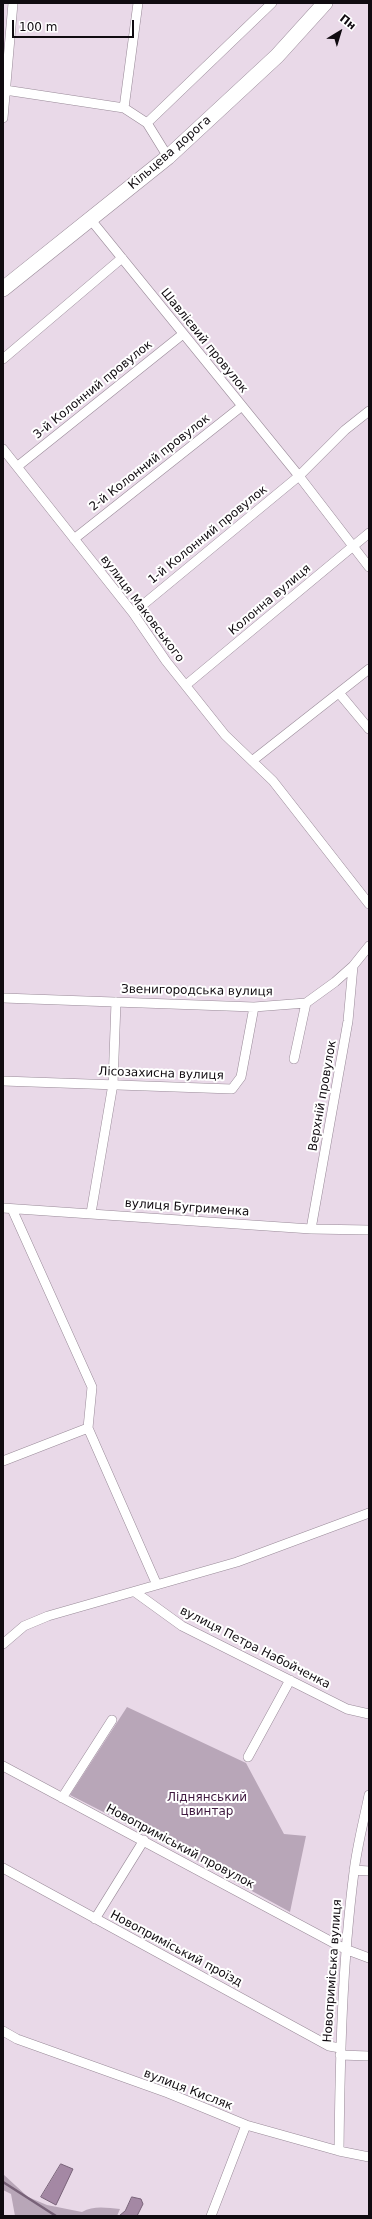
<!DOCTYPE html>
<html>
<head>
<meta charset="utf-8">
<style>
	body { margin:0 }
	#map { position:relative; width:372px; height:2219px; overflow:hidden; background:#e9d9e8; font-family:"DejaVu Sans",sans-serif }
	canvas { display:block }
	.frame { position:absolute; inset:0; border:4px solid #100b10; pointer-events:none }
	.north { position:absolute; left:320px; top:12px; width:40px; height:40px; -webkit-text-stroke:3px #fff; paint-order:stroke; rotate:38deg; font-size:11px; font-weight:700; line-height:16px; text-align:center; color:#100b10 }
	.north::after { content:''; display:block; margin:auto; width:14px; height:18px; background:#100b10; clip-path:polygon(50% 0,100% 100%,50% 72%,0 100%) }
	.scale { position:absolute; left:12px; top:20px; width:122px; height:18px; box-sizing:border-box; border:2px solid #100b10; border-top:0; padding-left:5px; font-size:12px; line-height:14px; white-space:nowrap; color:#100b10; -webkit-text-stroke:3px #fff; paint-order:stroke }
</style>
</head>
<body>
<div id="map">
<canvas width="372" height="2219"></canvas>
<div class="frame"></div>
<div class="north">Пн</div>
<div class="scale">100 m</div>
</div>
<script>
const context = document.querySelector('canvas').getContext('2d');
context.lineJoin = 'round';
function fillPath(path, color) {
  context.fillStyle = color;
  context.fill(path, 'evenodd');
}
function strokePath(path, color, width, dash) {
  context.strokeStyle = color;
  context.lineWidth = width;
  context.lineCap = dash ? 'butt' : 'round';
  context.setLineDash(dash || []);
  context.stroke(path);
}
function write(font, color, halo, rows, align = 'center') {
  context.font = font + ' "DejaVu Sans",sans-serif';
  context.lineWidth = 4;
  context.setLineDash([]);
  context.textBaseline = 'middle';
  context.strokeStyle = halo;
  context.fillStyle = color;
  for (const [text, x, y, turn = 0] of rows) {
    context.save();
    context.translate(x, y);
    context.rotate((+turn || 0) * Math.PI / 180);
    context.textAlign = isNaN(turn) ? turn : align;
    if (halo) context.strokeText(text, 0, 0);
    context.fillText(text, 0, 0);
    context.restore();
  }
}
fillPath(new Path2D(`
	M127 1707 246 1763 284 1834 306 1836 290 1912 172 1847 70 1795Z
	M3 2174 28 2197 47 2205 82 2212C94 2205 107 2208 120 2209L117 2216H15L11 2194 3 2190Z`), '#b8a6b8');
const water = new Path2D(`
	M61 2164 73 2169 56 2205 41 2197Z
	M132 2197 141 2199 143 2204 137 2216H119L125 2211Z`);
fillPath(water, '#a488a4');
strokePath(water, '#786278', 1);
strokePath(new Path2D(`
	M3 2182 56 2216`), '#786278', 2.5);
const minor = new Path2D(`
	M138 3 124 108 147 123 168 157
	M5 90 124 108
	M3 118 13 3
	M147 123 272 3
	M91 220 299 476 369 567
	M3 359 122 258
	M3 449 133 613 166 661 225 735 273 781 369 904
	M18 466 183 334
	M74 539 242 406
	M133 613 299 476 345 430 369 411
	M186 685 369 533
	M339 693 369 729
	M252 761 369 669
	M3 998 254 1007 306 1003 335 982 353 966 369 946
	M294 1059 306 1003
	M3 1081 232 1089 241 1077 254 1007
	M3 1208 311 1229 369 1230
	M12 1209 92 1387 88 1428 157 1585
	M91 1213 113 1084 116 1002
	M311 1229 348 1021 353 966
	M3 1461 88 1428
	M135 1592 182 1626 347 1709 369 1714
	M3 1644 24 1626 48 1616 237 1562 369 1513
	M248 1757 290 1680
	M3 1766 345 1949 369 1958
	M62 1798 112 1720
	M3 1868 329 2046 340 2048
	M354 1870 369 1871
	M95 1919 144 1840
	M3 2031 17 2039 168 2093 246 2125 339 2151 369 2157
	M340 2055 369 2056
	M339 2151C340 2058 342 1965 354 1872 357 1846 364 1820 369 1795
	M211 2216 246 2125`);
const trunk = new Path2D(`
	M3 289 168 157 277 56 325 3`);
strokePath(minor, '#998a98', 10);
strokePath(trunk, '#998a98', 16);
strokePath(minor, '#fff', 9);
strokePath(trunk, '#fff', 15);
write('12px', '#100b10', '#fff', [
	["Кільцева дорога",170,153,-41],
	["Шавлієвий провулок",204,341,51],
	["3-й Колонний провулок",93,390,-39],
	["2-й Колонний провулок",150,463,-38],
	["1-й Колонний провулок",208,535,-39],
	["Колонна вулиця",270,600,-40],
	["вулиця Маковського",142,609,53],
	["Звенигородська вулиця",197,991,1],
	["Лісозахисна вулиця",161,1074,2],
	["Верхній провулок",323,1096,-80],
	["вулиця Бугрименка",187,1208,4],
	["вулиця Петра Набойченка",255,1648,27],
	["Новоприміський провулок",180,1847,28],
	["Новоприміський проїзд",176,1949,28],
	["Новоприміська вулиця",333,1971,-86],
	["вулиця Кисляк",188,2090,21]
]);
write('12px', '#3f193f', '#fff', [
	["Ліднянський",207,1798],
	["цвинтар",207,1812]
]);
</script>
</body>
</html>
